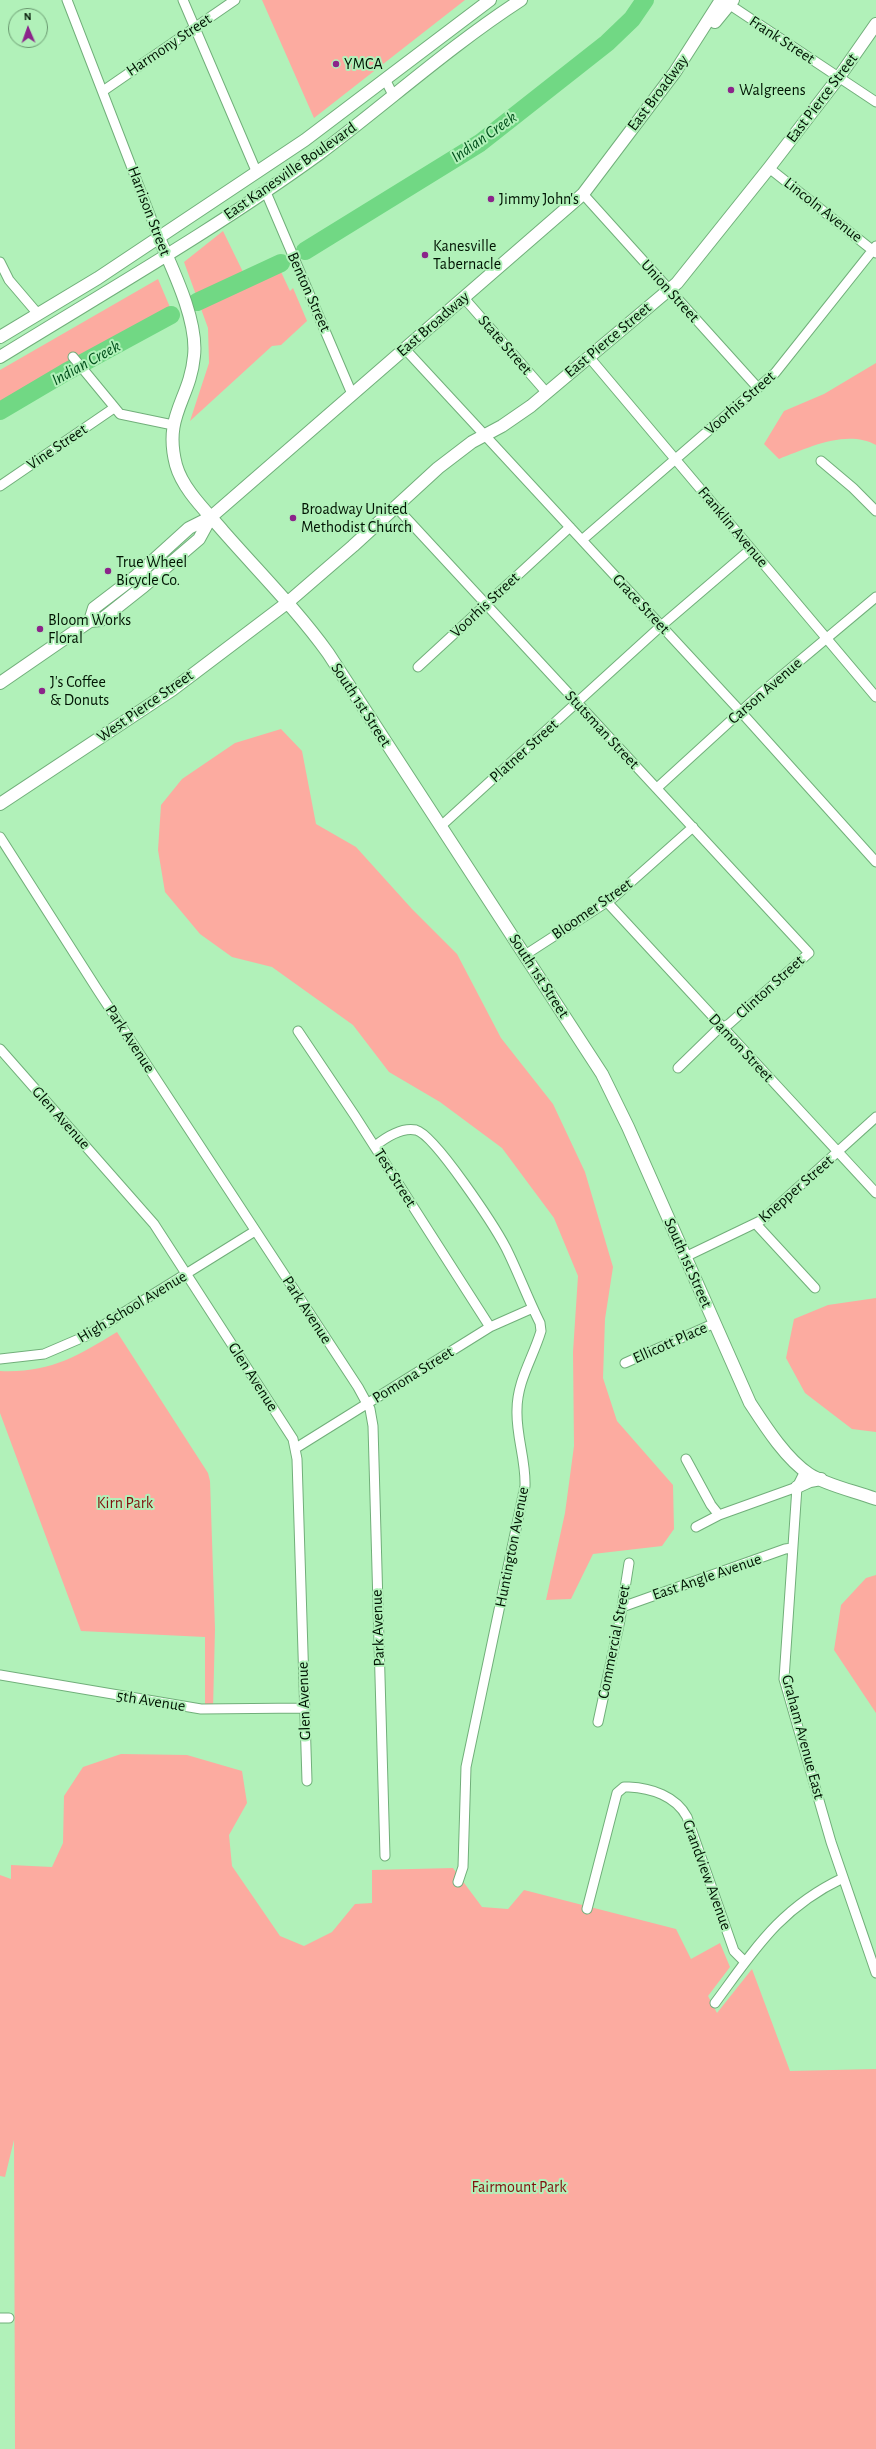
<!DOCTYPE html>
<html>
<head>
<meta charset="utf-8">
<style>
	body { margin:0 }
	#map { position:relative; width:876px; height:2449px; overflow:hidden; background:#b1f1b9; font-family:"Alegreya Sans",sans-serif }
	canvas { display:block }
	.north { position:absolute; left:8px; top:8px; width:40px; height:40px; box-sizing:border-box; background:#b1f1b9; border:1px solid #6a9970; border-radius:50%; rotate:358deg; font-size:11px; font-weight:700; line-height:16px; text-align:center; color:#001403 }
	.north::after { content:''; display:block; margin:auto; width:14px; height:18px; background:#8b248a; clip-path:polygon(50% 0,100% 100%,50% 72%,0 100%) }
</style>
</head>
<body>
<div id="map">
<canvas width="876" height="2449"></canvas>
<div class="north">N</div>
</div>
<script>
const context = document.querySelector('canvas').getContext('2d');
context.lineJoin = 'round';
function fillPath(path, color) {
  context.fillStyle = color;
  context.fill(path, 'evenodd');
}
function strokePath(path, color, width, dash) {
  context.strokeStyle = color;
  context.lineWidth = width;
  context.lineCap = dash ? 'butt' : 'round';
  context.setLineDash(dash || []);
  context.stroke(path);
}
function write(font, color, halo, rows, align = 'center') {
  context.font = font + ' "Alegreya Sans",sans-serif';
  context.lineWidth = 4;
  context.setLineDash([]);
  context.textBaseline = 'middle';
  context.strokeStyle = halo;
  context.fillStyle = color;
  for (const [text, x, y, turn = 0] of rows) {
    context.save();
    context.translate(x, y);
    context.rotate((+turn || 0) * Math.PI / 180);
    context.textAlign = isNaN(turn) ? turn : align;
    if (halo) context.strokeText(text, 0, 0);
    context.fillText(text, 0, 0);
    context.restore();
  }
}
fillPath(new Path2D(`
	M262 0H465L314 118Z
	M223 231 243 272 275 259 290 291 293 288 307 321 281 345 272 346 190 421 209 363 208 328 184 262Z
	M158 279 175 319 86 358 0 412V370Z
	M876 363V445C846 429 808 448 779 459L764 444 784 411 824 394Z
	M281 729 302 751 316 824 356 847 412 909 457 954 501 1038 553 1104 585 1172 613 1267 605 1319 603 1378 617 1421 673 1485 674 1529 662 1546 593 1554 571 1599 546 1600 565 1513 574 1446 573 1352 578 1276 554 1218 502 1148 440 1102 389 1072 353 1025 272 967 232 957 200 934 165 892 158 850 161 805 182 779 235 743Z
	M876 1298V1432L852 1429 805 1393 786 1358 794 1319 828 1305Z
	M117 1332 208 1473 210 1481 215 1629 213 1709H205V1637L81 1631 0 1413V1371C50 1373 76 1357 117 1332Z
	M876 1575V1713L834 1650 841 1605 866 1578Z
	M121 1754 187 1755 242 1771 247 1803 229 1835 232 1866 280 1936 304 1946 332 1932 355 1904 372 1903V1870L453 1868 482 1907 508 1909 524 1890 676 1929 691 1959 720 1943 730 1967 708 1996 717 2013 752 1969 790 2071 876 2069V2449H15L14 2140 5 2177 0 2176V1875L11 1879V1865L52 1867 63 1843 64 1796 83 1767Z`), '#fcaba0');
strokePath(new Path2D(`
	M305 251 480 143 607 43 632 19 645 0
	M197 302 281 263
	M0 411 66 372 171 315`), '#71d884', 18);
const minor = new Path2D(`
	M67 0 159 238
	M183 0 257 173
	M724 1 876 102
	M385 79 393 95
	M103 91 235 0
	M769 168 876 253
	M265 190 352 394
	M583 194 758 388
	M0 262 9 280 38 314
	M464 298 546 392
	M405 349 741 712 876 862
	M73 357 120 414 173 425
	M589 357 876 697
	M821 461 853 488 876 511
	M0 486 114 408
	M396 507 809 953 729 1024 716 1031 678 1068
	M582 540 775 373 876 246
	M418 667 570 527
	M657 788 760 694 876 597
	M441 826 661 626 751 549
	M0 837 97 989 358 1387 370 1409 373 1426 385 1856
	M607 902 876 1193
	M525 955 613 898 693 827
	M298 1031 355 1116 490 1327
	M0 1049 154 1224 293 1439 297 1459 307 1781
	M375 1146C385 1138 402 1127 416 1130 435 1135 495 1227 506 1248 518 1272 528 1299 540 1323L541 1331C533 1358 517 1381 517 1410 516 1436 526 1460 525 1486L466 1767 463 1867 458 1882
	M756 1224 815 1288
	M685 1257 762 1220 876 1117
	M0 1359 44 1354 86 1336 255 1231
	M625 1363 715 1323
	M296 1448 490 1327 533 1308
	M686 1459 711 1505 719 1515
	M805 1471 797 1487 784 1679 831 1842 876 1973
	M696 1527 719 1515 797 1487
	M622 1607 785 1549 792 1548
	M0 1675 201 1709 304 1708
	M598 1722 620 1620 629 1563
	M587 1909 617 1793 624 1787H629C651 1788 676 1796 687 1817L734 1951 745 1962
	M715 2003C755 1949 780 1908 843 1878
	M0 2318H9`);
const major = new Path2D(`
	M715 22 733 0
	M159 238C173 270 198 321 194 356 190 400 163 415 176 465 183 490 207 512 223 531 258 571 297 610 328 653L602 1074 628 1127 750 1403C765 1426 786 1459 809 1474 828 1486 855 1491 876 1499
	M0 337 98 278 305 140 490 0
	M0 357C107 291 217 228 319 154 387 103 450 46 521 0
	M90 621 94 608 136 576 189 528 211 517 583 194 675 72 721 0
	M0 683 90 621 101 620 144 586 199 539 211 517
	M0 804 172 690 287 603 353 546 438 468 472 442 502 426 531 406 677 283 769 168 839 77 876 24
	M797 1487 810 1481 821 1479`);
strokePath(minor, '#71af7a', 11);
strokePath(major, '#71af7a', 14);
strokePath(minor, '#fff', 9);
strokePath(major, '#fff', 12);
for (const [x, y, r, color] of [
	[336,64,4,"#8b248a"],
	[731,90,4,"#8b248a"],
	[491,199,4,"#8b248a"],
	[425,255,4,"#8b248a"],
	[293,518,4,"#8b248a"],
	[108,571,4,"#8b248a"],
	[40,629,4,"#8b248a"],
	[42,691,4,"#8b248a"]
]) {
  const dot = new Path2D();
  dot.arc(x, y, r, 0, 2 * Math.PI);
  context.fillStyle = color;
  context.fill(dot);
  strokePath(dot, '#b1f1b9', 1.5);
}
write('16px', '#001403', '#b1f1b9', [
	["Frank Street",782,40,33],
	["Harmony Street",169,45,-34],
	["East Broadway",658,93,-53],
	["East Pierce Street",822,98,-53],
	["East Kanesville Boulevard",290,171,-35],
	["Lincoln Avenue",823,210,38],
	["Harrison Street",149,211,69],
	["Union Street",670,291,48],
	["Benton Street",309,292,66],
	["East Broadway",433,324,-41],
	["East Pierce Street",608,340,-40],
	["State Street",505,345,49],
	["Voorhis Street",740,403,-41],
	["Vine Street",57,447,-34],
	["Franklin Avenue",733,527,50],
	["Grace Street",641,604,47],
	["Voorhis Street",485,605,-43],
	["Carson Avenue",765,691,-41],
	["South 1st Street",361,705,57],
	["West Pierce Street",145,706,-35],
	["Stutsman Street",602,730,47],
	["Platner Street",524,751,-42],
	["Bloomer Street",592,909,-35],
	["South 1st Street",539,976,57],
	["Clinton Street",770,987,-42],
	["Park Avenue",130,1039,57],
	["Damon Street",741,1048,47],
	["Glen Avenue",61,1118,48],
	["Test Street",395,1178,58],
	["Knepper Street",796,1189,-41],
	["South 1st Street",688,1263,66],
	["High School Avenue",132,1307,-31],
	["Park Avenue",307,1310,57],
	["Ellicott Place",670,1343,-24],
	["Pomona Street",413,1375,-32],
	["Glen Avenue",253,1377,57],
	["Huntington Avenue",512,1547,-79],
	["East Angle Avenue",707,1577,-19],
	["Park Avenue",378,1628,-92],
	["Commercial Street",614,1642,-79],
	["5th Avenue",151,1701,9],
	["Glen Avenue",304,1701,-92],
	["Graham Avenue East",803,1737,75],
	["Grandview Avenue",707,1875,70]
]);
write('16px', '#001403', '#b1f1b9', [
	["YMCA",344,64],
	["Walgreens",739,90],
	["Jimmy John's",499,199],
	["Kanesville",433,246],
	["Tabernacle",433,264],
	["Broadway United",301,509],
	["Methodist Church",301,527],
	["True Wheel",116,562],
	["Bicycle Co.",116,580],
	["Bloom Works",48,620],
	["Floral",48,638],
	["J's Coffee",50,682],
	["& Donuts",50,700]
], 'left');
write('16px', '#80100e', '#b1f1b9', [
	["Kirn Park",125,1503],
	["Fairmount Park",519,2187]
]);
write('italic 17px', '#00501b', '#b1f1b9', [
	["Indian Creek",484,137,-35],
	["Indian Creek",86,363,-29]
]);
</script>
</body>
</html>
